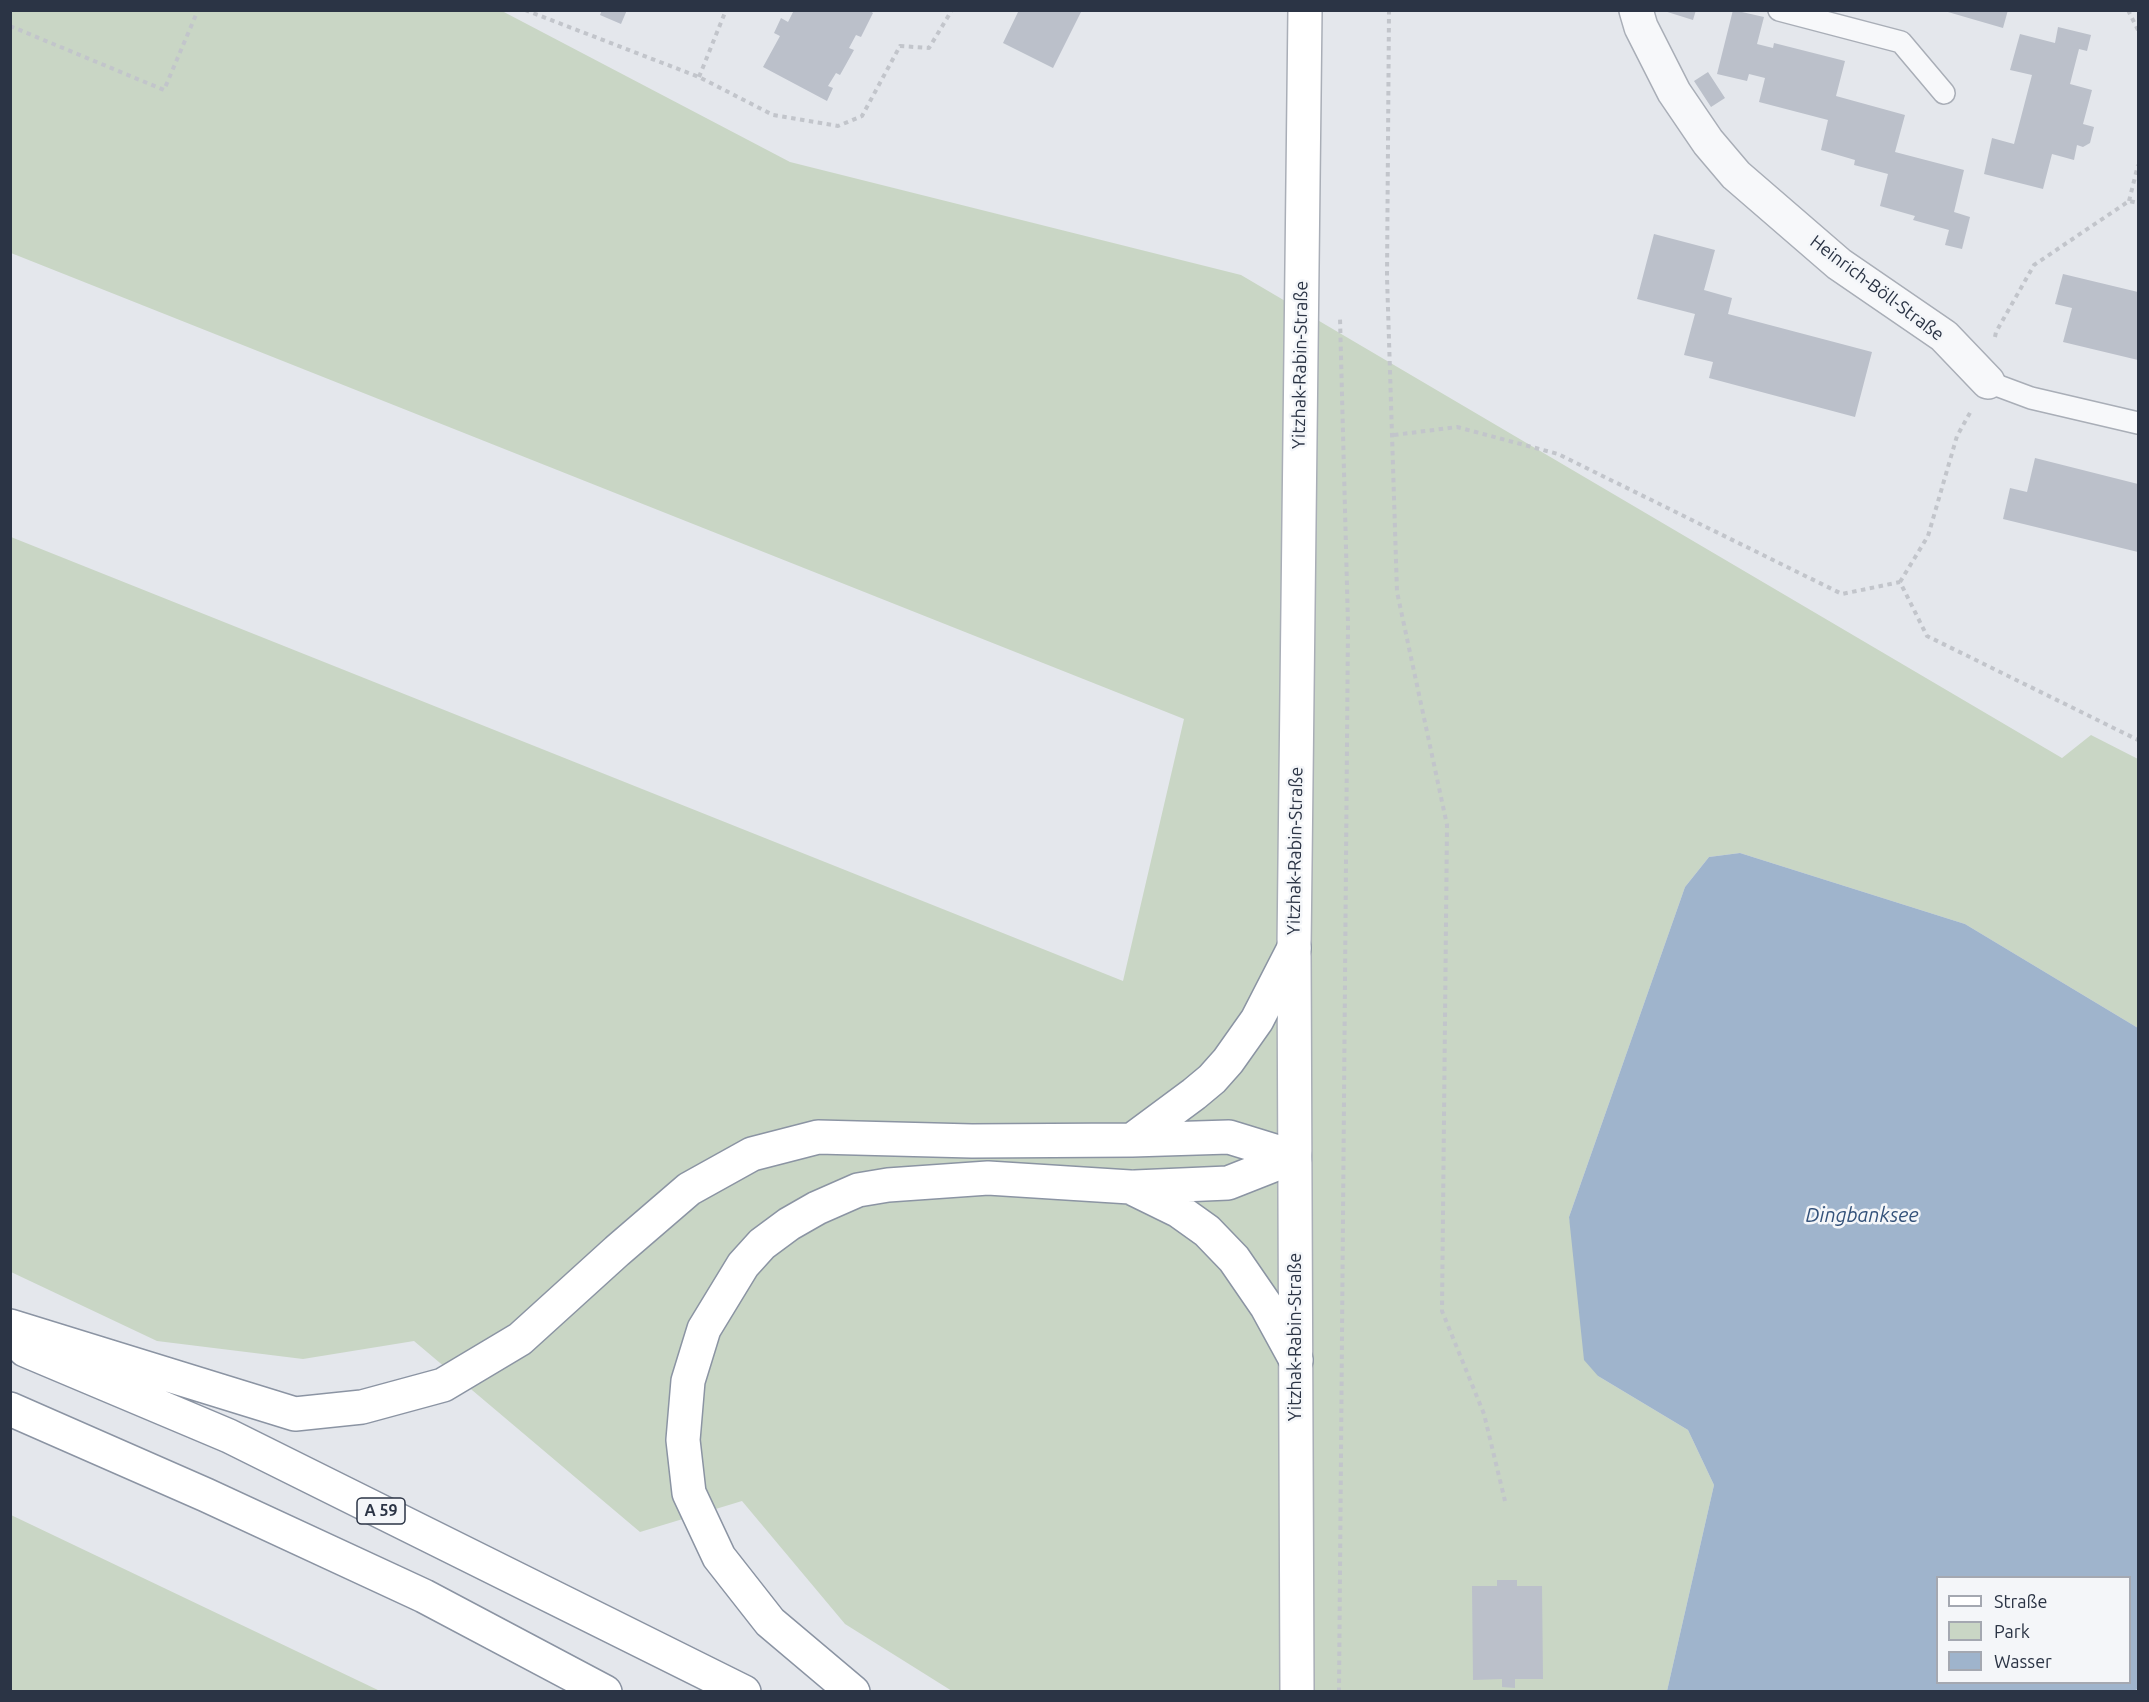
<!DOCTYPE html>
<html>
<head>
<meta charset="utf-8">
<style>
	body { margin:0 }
	#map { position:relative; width:2149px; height:1702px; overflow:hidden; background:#e4e7ec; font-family:Ubuntu,sans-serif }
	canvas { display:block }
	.frame { position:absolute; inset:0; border:12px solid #2b3445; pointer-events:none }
	.legend { position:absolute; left:1936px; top:1576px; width:195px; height:108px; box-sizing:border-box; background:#f4f6f9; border:2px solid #a4a8b1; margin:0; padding:8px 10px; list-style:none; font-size:18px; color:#2b3445 }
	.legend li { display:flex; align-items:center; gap:12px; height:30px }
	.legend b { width:30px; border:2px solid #a4a8b1 }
</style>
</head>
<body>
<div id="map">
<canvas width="2149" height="1702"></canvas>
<div class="frame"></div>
<ul class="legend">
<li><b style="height:8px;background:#fff"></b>Straße</li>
<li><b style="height:16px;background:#c9d6c5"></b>Park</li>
<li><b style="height:16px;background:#9fb4cc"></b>Wasser</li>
</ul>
</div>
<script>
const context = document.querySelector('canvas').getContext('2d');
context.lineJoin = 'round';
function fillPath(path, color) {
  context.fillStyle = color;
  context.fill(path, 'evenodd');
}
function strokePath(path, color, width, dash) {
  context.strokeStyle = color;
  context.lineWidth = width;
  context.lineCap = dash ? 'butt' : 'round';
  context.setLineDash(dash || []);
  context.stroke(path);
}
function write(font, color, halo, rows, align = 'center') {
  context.font = font + ' Ubuntu,sans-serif';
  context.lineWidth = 5;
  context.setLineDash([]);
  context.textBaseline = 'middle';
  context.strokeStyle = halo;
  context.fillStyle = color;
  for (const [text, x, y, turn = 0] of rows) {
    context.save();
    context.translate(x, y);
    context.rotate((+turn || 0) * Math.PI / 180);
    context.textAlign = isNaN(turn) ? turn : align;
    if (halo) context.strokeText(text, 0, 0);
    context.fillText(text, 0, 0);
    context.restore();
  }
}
fillPath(new Path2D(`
	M11 11H502L790 162 1241 275 2062 758 2091 735 2138 759V1028L1965 924 1740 853 1709 857 1685 887 1569 1217 1598 1376 1688 1430 1714 1485 1667 1691H952L845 1624 742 1501 640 1532 414 1341 303 1359 157 1341 11 1272V537L1123 981 1184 719 11 253Z
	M10 1515H11L380 1691H11Z`), '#c9d6c5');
fillPath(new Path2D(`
	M1740 853 1965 924 2138 1028V1689L2133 1691H1667L1714 1485 1688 1430 1598 1376 1584 1360 1569 1217 1685 887 1709 857ZM1938 1578H2130V1682H1938Z`), '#9fb4cc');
fillPath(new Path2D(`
	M602 10H627L621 24 600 15Z
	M794 10H869L873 13 861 37 856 35 849 48 854 50 840 75 836 73 828 86 833 88 827 101 763 67 780 36 774 33 781 18 788 22Z
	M1019 10H1082L1053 68 1003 43Z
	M1661 10H1696L1693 20Z
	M1733 10 1764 17 1757 44 1773 48 1774 43 1845 61 1836 96 1905 115 1895 152 1964 170 1954 212 1970 217 1962 249 1945 245 1949 230 1913 220 1915 216 1880 206 1888 174 1854 165 1855 160 1821 150 1828 120 1759 102 1765 78 1749 74 1747 81 1717 74Z
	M1941 10H2008L2003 28Z
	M2058 27 2091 35 2087 51 2079 49 2070 84 2092 90 2083 124 2094 127 2090 143 2083 147 2077 145 2074 160 2052 154 2043 189 1984 174 1992 138 2014 144 2032 75 2010 70 2020 34 2055 43Z
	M1708 72 1725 98 1711 107 1694 81Z
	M1654 234 1715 250 1704 290 1732 298 1728 314 1872 352 1855 417 1709 378 1713 362 1684 355 1695 314 1637 299Z
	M2063 274 2138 292V360L2063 342 2072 308 2055 304Z
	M2035 458 2138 484V552L2003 519 2010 488 2027 492Z
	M1497 1580H1517V1586H1542L1543 1679H1515V1688L1502 1687V1679L1473 1680 1472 1586H1497Z`), '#bbc0ca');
const service = new Path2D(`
	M1779 10 1901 42 1944 93
	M1988 382 2031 398 2138 423`);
const minor = new Path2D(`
	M1636 10 1641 27 1674 92 1708 142 1736 175 1839 264 1944 336 1988 382`);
const secondary = new Path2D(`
	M1297 1692 1294 948 1305 10`);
const motorway = new Path2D(`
	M1132 1140 1229 1137 1294 1157
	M1135 1187 1228 1183 1294 1157
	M10 1326 295 1414 362 1407 443 1385 520 1339 617 1251 689 1189 752 1154 818 1137 972 1141 1132 1140 1194 1094 1212 1079 1228 1061 1257 1020 1294 948
	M25 1350 229 1436 744 1692
	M10 1409 206 1495 424 1596 605 1692
	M853 1692 770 1622 719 1557 689 1493 683 1440 688 1381 704 1329 743 1265 762 1244 789 1224 817 1208 858 1190 888 1185 988 1178 1130 1187 1179 1211 1207 1231 1234 1259 1267 1307 1296 1360`);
strokePath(service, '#a9aeb7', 24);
strokePath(minor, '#a9aeb7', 36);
strokePath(secondary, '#a9aeb7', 36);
strokePath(motorway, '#8b94a3', 36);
strokePath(new Path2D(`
	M525 10 699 77 773 115 838 126 862 116 900 46 929 48 952 10
	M1389 10 1387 277 1397 592 1447 825 1442 1311 1484 1414 1505 1501
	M2128 10 2138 30
	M10 26 164 90 198 10
	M699 77 726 10
	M2129 201 2138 165
	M1995 337 1996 332 2034 265 2129 201 2138 203
	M1394 435 1457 427 1558 454 1842 594 1900 582 1927 636 2138 740
	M1900 582 1928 536 1957 436 1971 411
	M1339 1692 1348 625 1340 318`), '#c2c5cb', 4, [4.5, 4.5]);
strokePath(service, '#f7f8fa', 21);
strokePath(minor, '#f7f8fa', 33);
strokePath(secondary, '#fff', 33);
strokePath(motorway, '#fff', 33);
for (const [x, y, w] of [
	[381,1511,48]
]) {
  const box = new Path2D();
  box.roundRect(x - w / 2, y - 13, w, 26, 4.5);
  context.fillStyle = '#f4f6f9';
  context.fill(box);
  strokePath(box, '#2b3445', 1.5);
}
write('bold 16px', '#2b3445', null, [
	["A 59",381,1511]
]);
write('18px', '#2b3445', '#f4f6f9', [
	["Heinrich-Böll-Straße",1877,288,37],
	["Yitzhak-Rabin-Straße",1300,365,-89],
	["Yitzhak-Rabin-Straße",1295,851,-89],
	["Yitzhak-Rabin-Straße",1295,1337,-90]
]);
write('italic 20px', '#34527a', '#f4f6f9', [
	["Dingbanksee",1862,1215]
]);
</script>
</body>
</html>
